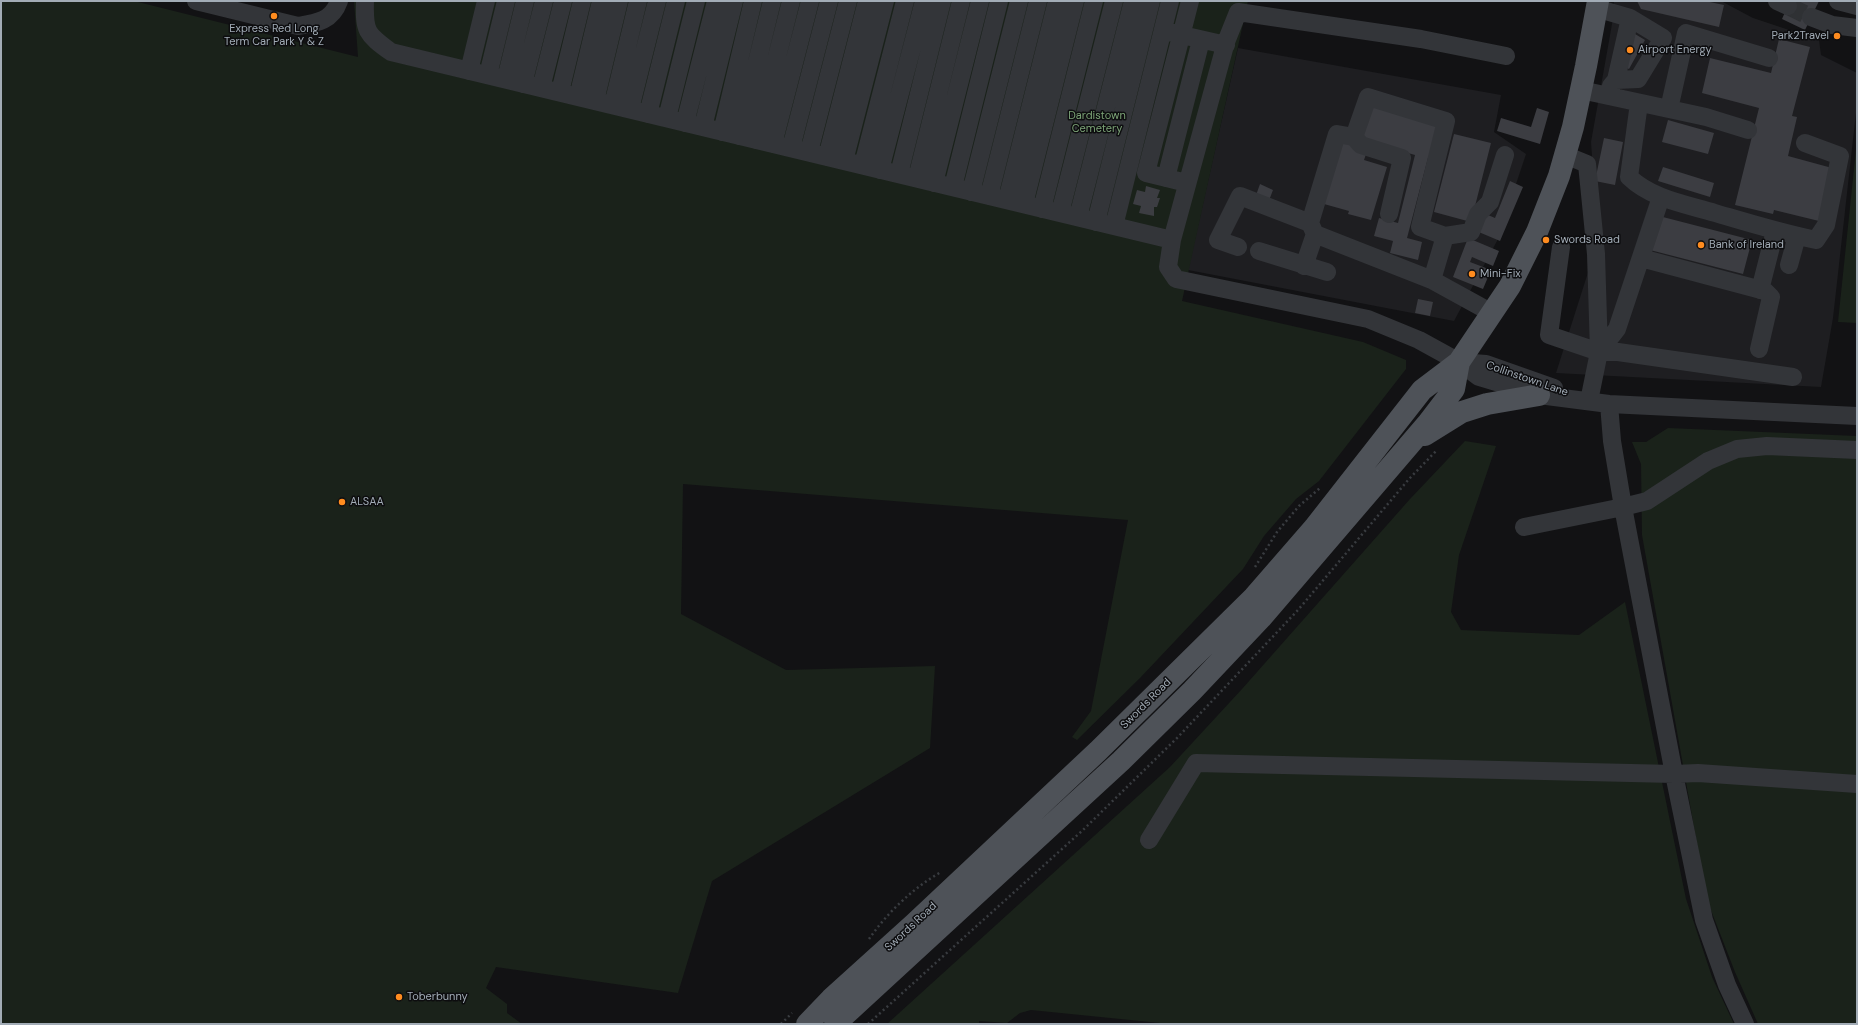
<!DOCTYPE html>
<html>
<head>
<meta charset="utf-8">
<style>
	body { margin:0 }
	#map { position:relative; width:1858px; height:1025px; overflow:hidden; background:#121214; font-family:"DM Sans",sans-serif }
	canvas { display:block }
	.frame { position:absolute; inset:0; border:2px solid #a2acb6; pointer-events:none }
</style>
</head>
<body>
<div id="map">
<canvas width="1858" height="1025"></canvas>
<div class="frame"></div>
</div>
<script>
const context = document.querySelector('canvas').getContext('2d');
context.lineJoin = 'round';
function fillPath(path, color) {
  context.fillStyle = color;
  context.fill(path, 'evenodd');
}
function strokePath(path, color, width, dash) {
  context.strokeStyle = color;
  context.lineWidth = width;
  context.lineCap = dash ? 'butt' : 'round';
  context.setLineDash(dash || []);
  context.stroke(path);
}
function write(font, color, halo, rows, align = 'center') {
  context.font = font + ' "DM Sans",sans-serif';
  context.lineWidth = 3;
  context.setLineDash([]);
  context.textBaseline = 'middle';
  context.strokeStyle = halo;
  context.fillStyle = color;
  for (const [text, x, y, turn = 0] of rows) {
    context.save();
    context.translate(x, y);
    context.rotate((+turn || 0) * Math.PI / 180);
    context.textAlign = isNaN(turn) ? turn : align;
    if (halo) context.strokeText(text, 0, 0);
    context.fillText(text, 0, 0);
    context.restore();
  }
}
fillPath(new Path2D(`
	M1614 1H1721L1753 18 1819 40 1821 55 1857 73V104L1833 318 1821 387 1556 373 1598 241 1591 142 1612 24Z
	M1238 48 1501 95 1494 132 1526 154 1497 241 1454 321 1188 270Z`), '#1e1e21');
fillPath(new Path2D(`
	M1 1H134L358 57 354 1H1248L1182 301 1363 342 1406 360V369L1319 481 1296 499 1264 536 1243 569 1140 678 1077 740 1072 737 1091 711 1128 520 683 484 681 614 786 670 935 666 930 748 712 881 678 993 496 967 486 988 507 1004V1013L522 1024H1Z
	M1857 140V323L1838 322Z
	M1668 428 1857 436V1024H1758L1735 972 1707 900 1642 535 1641 464 1632 442H1646Z
	M1465 441 1496 446 1459 555 1451 612 1461 630 1579 635 1625 602 1686 899 1712 977 1734 1024H1170L1031 1010 1020 1013 1007 1023 979 1021V1024H887L1170 767 1242 689 1410 499Z`), '#1a221a');
fillPath(new Path2D(`
	M1637 1H1705L1724 5 1719 27 1641 9Z
	M1790 1H1819L1805 30 1782 19Z
	M1630 31 1645 40 1629 69 1614 61Z
	M1779 39 1810 47 1792 116 1797 117 1788 156 1832 168 1819 221 1774 210 1773 214 1735 205 1759 108 1702 93 1710 58 1771 73Z
	M1372 106 1440 125 1430 158H1428L1407 238 1422 242 1418 260 1390 253 1393 241 1374 236 1379 218 1398 223 1415 155 1362 140Z
	M1537 108 1549 112 1540 144 1497 131 1501 118 1531 127Z
	M1668 120 1714 133 1708 154 1662 142Z
	M1454 134 1491 143 1471 222 1434 212Z
	M1604 138 1623 142 1615 185 1595 181Z
	M1342 141 1368 148 1364 160 1387 167 1371 220 1348 214 1349 211 1324 204Z
	M1663 167 1714 183 1710 197 1658 181Z
	M1510 181 1523 187 1500 241 1474 230 1481 212 1495 218Z
	M1260 184 1273 190 1268 203 1255 198Z
	M1146 186 1160 190 1157 198H1160L1157 207H1154V216L1139 213 1141 206 1133 204 1137 190 1145 192Z
	M1659 216 1752 240 1743 274 1650 250Z
	M1468 238 1499 251 1493 266 1472 257 1470 262 1491 270 1483 289 1453 277Z
	M1418 299 1433 302 1430 316 1415 313Z`), '#3c3d42');
strokePath(new Path2D(`
	M1788 6 1811 17`), '#2f3134', 18, [18, 9]);
strokePath(new Path2D(`
	M1255 567 1277 532 1299 506 1320 488
	M869 939C887 913 913 888 941 872
	M781 1024 792 1013
	M868 1024 1083 830 1178 737 1298 610 1409 479 1437 450`), '#393c40', 2.5, [2, 3]);
strokePath(new Path2D(`
	M196 1 298 26C317 23 332 21 339 1
	M365 1C364 31 366 34 391 52L1172 240
	M1777 1 1788 6
	M1838 1 1857 6
	M1596 8 1630 18 1616 80 1611 86 1608 96
	M1811 17 1832 25 1857 28
	M1169 32 1226 45
	M1506 56 1421 39 1238 12 1226 42 1172 240 1168 267 1176 279 1368 319 1419 340 1459 362 1479 377 1539 395 1609 404 1857 416
	M469 71 486 1
	M488 75 506 1
	M506 79 525 1
	M1616 80 1638 79 1663 38 1630 18
	M523 84 544 1
	M541 88 563 1
	M1581 90 1706 117 1748 130
	M560 92 582 1
	M578 97 601 1
	M595 101 619 1
	M1639 103 1629 177C1652 199 1685 204 1715 213 1749 223 1781 233 1816 240L1826 225 1840 156 1805 143
	M613 105 638 1
	M630 109 657 1
	M1669 109 1686 33 1769 58
	M648 114 676 1
	M667 118 696 1
	M685 123 716 1
	M703 127 734 1
	M722 132 753 1
	M739 136 772 1
	M1354 137 1361 145 1402 158 1389 214
	M756 140 791 1
	M773 144 810 1
	M791 148 829 1
	M809 152 848 1
	M1565 155 1587 164 1596 254 1599 352
	M827 157 867 1
	M844 161 885 1
	M863 165 905 1
	M880 170 924 1
	M899 174 942 1
	M917 178 961 1
	M1166 178 1201 40
	M934 183 980 1
	M1187 183 1146 173 1190 1
	M953 187 999 1
	M971 192 1019 1
	M989 196 1038 1
	M1007 200 1057 1
	M1024 204 1075 1
	M1042 209 1094 1
	M1060 213 1114 1
	M1078 217 1133 1
	M1096 222 1151 1
	M1114 226 1170 1
	M1445 236 1471 232 1478 214 1490 202 1505 155
	M1238 247 1218 240 1240 196 1310 223
	M1561 247 1549 335 1599 352H1618L1793 377
	M1259 251 1327 272
	M1641 258 1765 291 1771 297 1759 349
	M1789 265 1797 236
	M1304 266 1315 234
	M1432 280 1445 236 1420 227 1446 121 1368 97 1354 137 1337 134 1310 223 1315 234 1432 280 1492 313
	M1760 290 1775 231
	M1459 362 1486 364 1554 388
	M1589 401 1599 352 1617 329 1661 197
	M1609 404 1612 441 1623 507 1674 774 1704 920 1727 985 1745 1024
	M1524 527 1623 507 1647 501 1708 461 1737 449 1767 446 1857 450
	M1149 840 1196 763 1674 774 1698 773 1857 784`), '#333539', 18);
strokePath(new Path2D(`
	M1425 435 1462 412 1487 404 1539 395
	M807 1024 831 999 914 924 1098 751 1254 597 1314 528 1422 390 1459 362 1510 286 1537 232 1559 176 1573 127 1586 66 1598 1
	M835 1024 1121 761 1192 691 1261 618 1428 423 1454 389 1459 362`), '#4e5258', 22);
for (const [x, y, r, color] of [
	[274,16,4,"#ff8c1f"],
	[1837,36,4,"#ff8c1f"],
	[1630,50,4,"#ff8c1f"],
	[1546,240,4,"#ff8c1f"],
	[1701,245,4,"#ff8c1f"],
	[1472,274,4,"#ff8c1f"],
	[342,502,4,"#ff8c1f"],
	[399,997,4,"#ff8c1f"]
]) {
  const dot = new Path2D();
  dot.arc(x, y, r, 0, 2 * Math.PI);
  context.fillStyle = color;
  context.fill(dot);
  strokePath(dot, '#0d0d0f', 1.5);
}
write('11px', '#a2acb6', '#0d0d0f', [
	["Express Red Long",274,29,"center"],
	["Term Car Park Y & Z",274,42,"center"],
	["Park2Travel",1829,36,"right"],
	["Airport Energy",1638,50],
	["Swords Road",1554,240],
	["Bank of Ireland",1709,245],
	["Mini-Fix",1480,274],
	["ALSAA",350,502],
	["Toberbunny",407,997]
], 'left');
write('11px', '#7ca377', '#0d0d0f', [
	["Dardistown",1097,116],
	["Cemetery",1097,129]
]);
write('11px', '#a2acb6', '#0d0d0f', [
	["Collinstown Lane",1527,379,19],
	["Swords Road",1146,704,-45],
	["Swords Road",911,927,-43]
]);
</script>
</body>
</html>
